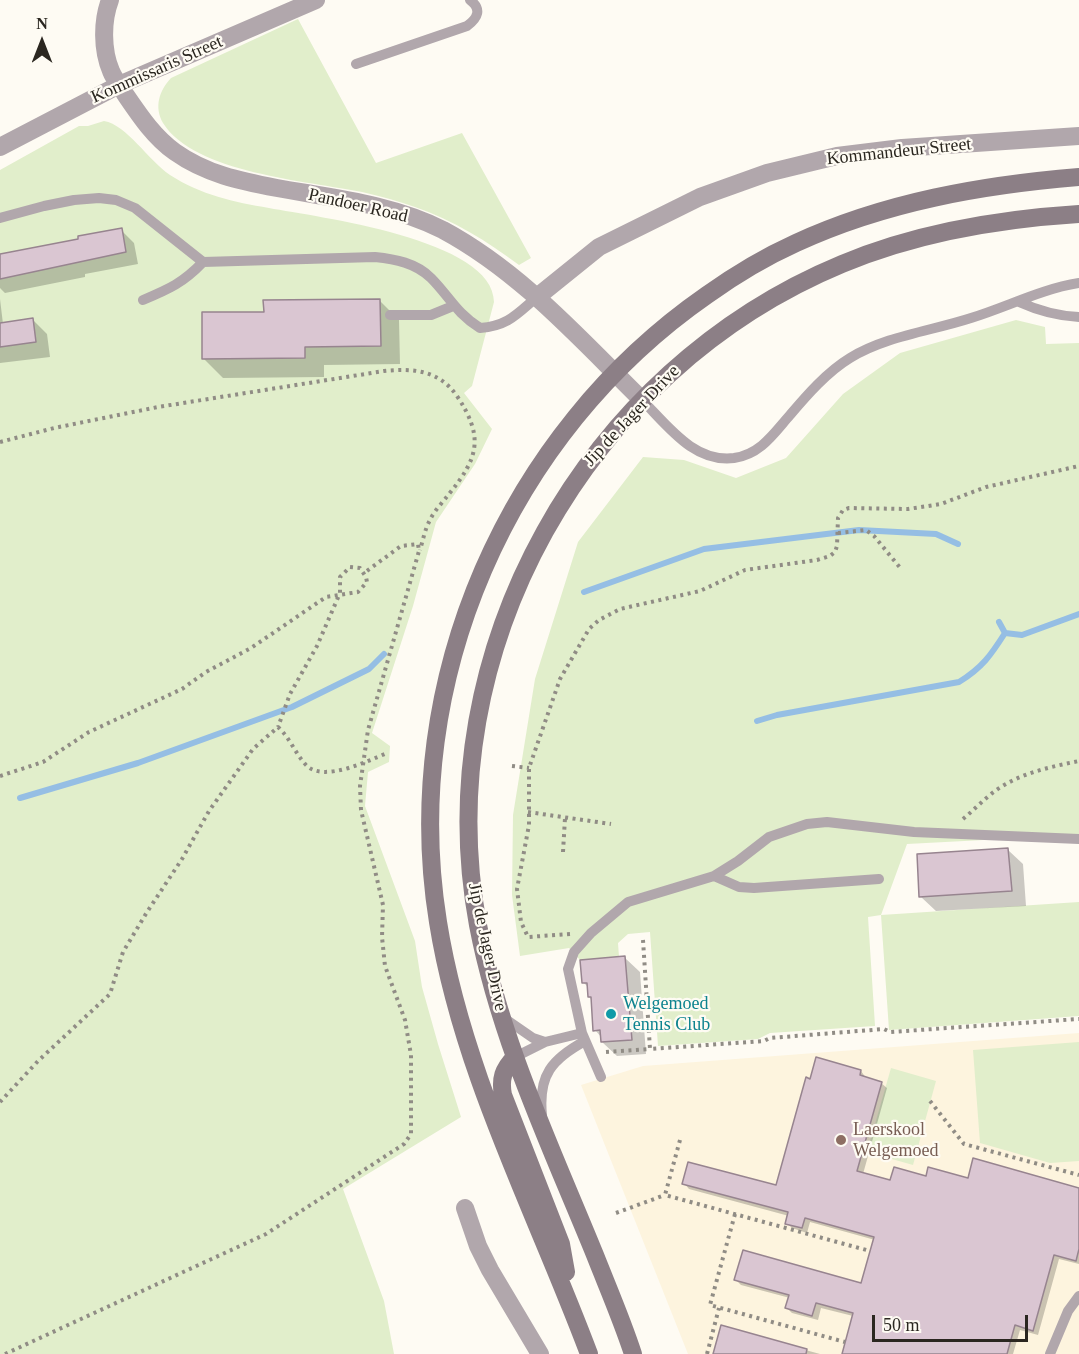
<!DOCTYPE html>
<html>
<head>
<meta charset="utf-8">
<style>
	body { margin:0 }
	#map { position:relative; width:1079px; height:1354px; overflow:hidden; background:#fefbf3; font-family:"Times New Roman",serif }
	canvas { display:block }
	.north { position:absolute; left:12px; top:12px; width:60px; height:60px; -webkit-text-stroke:4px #fefbf3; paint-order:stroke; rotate:0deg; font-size:16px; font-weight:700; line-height:24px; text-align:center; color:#2b2720 }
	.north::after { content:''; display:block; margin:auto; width:21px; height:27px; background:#2b2720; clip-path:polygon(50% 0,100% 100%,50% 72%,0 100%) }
	.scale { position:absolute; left:872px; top:1315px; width:156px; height:27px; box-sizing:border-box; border:3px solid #2b2720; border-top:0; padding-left:8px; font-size:18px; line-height:21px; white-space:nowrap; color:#2b2720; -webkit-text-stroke:4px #fefbf3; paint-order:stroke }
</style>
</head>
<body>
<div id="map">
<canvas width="1079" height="1354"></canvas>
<div class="north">N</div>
<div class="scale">50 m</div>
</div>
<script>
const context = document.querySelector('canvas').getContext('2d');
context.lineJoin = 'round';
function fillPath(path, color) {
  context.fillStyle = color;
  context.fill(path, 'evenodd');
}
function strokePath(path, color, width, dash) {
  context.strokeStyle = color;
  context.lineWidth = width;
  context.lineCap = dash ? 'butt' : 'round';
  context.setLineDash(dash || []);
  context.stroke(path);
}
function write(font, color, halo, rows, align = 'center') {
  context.font = font + ' "Times New Roman",serif';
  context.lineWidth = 4.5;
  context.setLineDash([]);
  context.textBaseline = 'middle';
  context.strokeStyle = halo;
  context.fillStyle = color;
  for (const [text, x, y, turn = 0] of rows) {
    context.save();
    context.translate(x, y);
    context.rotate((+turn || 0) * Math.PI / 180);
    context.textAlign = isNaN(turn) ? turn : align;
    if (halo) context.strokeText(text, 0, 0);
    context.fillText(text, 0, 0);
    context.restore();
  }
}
fillPath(new Path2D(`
	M1079 1033V1354H688L581 1085 643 1066Z`), '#fdf4de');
fillPath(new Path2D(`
	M298 19 376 163 462 133 531 258 519 265C487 241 453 220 415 207 398 201 380 196 362 192 308 181 194 173 163 123 154 107 159 91 171 78Z
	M104 121C127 125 148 160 170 175 201 195 234 202 269 208 317 217 494 239 494 302L472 386 464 393 492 429 475 464 436 522 413 606 372 733 390 746 389 762 368 772 365 806 415 941 422 987 438 1044 461 1117 343 1189 384 1301 394 1354H0V170L79 126H88Z
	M1016 320 1045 327 1046 344 1079 343V835L907 844 881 915 1079 902V1016L889 1030 881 915 868 917 875 1026 770 1033 758 1039 658 1046 650 932 628 934 618 943 619 957 580 960 569 948 520 956 512 895 513 815 535 679 578 542 643 457 684 460 736 478 786 458 843 394 900 353Z
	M1079 1042V1161L1050 1163 980 1143 973 1050Z
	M891 1068 936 1081 913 1165 867 1152Z`), '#e1eecb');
fillPath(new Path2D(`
	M121 230 134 243 138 264 85 274V277L5 293 0 288V256Z
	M0 299 3 324 33 320 47 334 50 357 0 363Z
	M380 301 399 320 400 364 324 365V377L223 378 204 359 265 313Z
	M1008 850 1023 864 1026 906 936 911 921 897Z
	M625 958 640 972 646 1054 617 1056 602 1042V1038L595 1030 592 1000 589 997V988L584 983Z
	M861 1071 866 1078 881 1083 887 1088 863 1174 891 1182 927 1178 1079 1189V1264L1059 1259 1038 1335 1020 1330 1013 1354H843L853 1316 821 1308 818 1320 792 1313 787 1308 790 1298 741 1285 736 1280 862 1285 875 1240 810 1222 807 1233 792 1228 787 1223 789 1216 689 1189 684 1183 777 1187 811 1081Z
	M722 1327 820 1354H715Z`), '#0003');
strokePath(new Path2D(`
	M584 592 704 549 859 530 936 534 958 544
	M999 622 1005 633 1022 635 1079 614
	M757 721 777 715 959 682C982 668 991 655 1005 633
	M20 798 138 763 292 707 369 669 384 654`), '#95bee4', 6);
const building = new Path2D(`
	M122 228 126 252 0 279V254L78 239V236Z
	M380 299 381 346 305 347V358L202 359V312H264L263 300Z
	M33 318 36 342 0 347V323Z
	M1008 848 1012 891 919 897 917 854Z
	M625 956 632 1040 601 1042 600 1030 593 1031 591 997H588L587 983H582L580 960Z
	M816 1057 861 1070 860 1075 882 1082 857 1171 890 1180 894 1167 926 1176 928 1167 968 1178 973 1158 1079 1188V1249L1076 1261 1054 1255 1033 1331 1015 1325 1007 1354H842L853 1313 816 1303 812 1316 785 1308 789 1295 734 1280 743 1250 861 1283 874 1237 805 1218 802 1228 785 1224 788 1212 682 1184 688 1162 776 1185 806 1077 810 1079Z
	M721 1325 807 1349 806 1354H713Z`);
fillPath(building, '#dac6d2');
strokePath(building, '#97848f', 1.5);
strokePath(new Path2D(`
	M0 442 54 428 158 407 384 371C413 368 439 370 457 396 484 437 479 457 449 494 443 502 434 511 430 520 425 529 423 540 420 550
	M838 533 866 530 874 536 902 570
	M512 766 529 768
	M0 776 43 762 89 732 182 689 206 672 251 648 326 597 358 592 367 582 366 577 360 568 350 567 340 577V593L317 646 290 694 278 727
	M528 812 611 824
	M963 819C974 810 984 799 995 791 1020 773 1050 767 1079 761
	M563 852 565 818
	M570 934 528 937 521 922 517 889 529 825V768L560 679 589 629 599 620 620 609 700 591 745 570 817 560 830 556 835 552 837 546 838 518 843 510 849 508 908 509 928 506 941 504 986 487 1079 466
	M643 940 650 1049 764 1041 770 1038 884 1029 890 1032 1079 1019
	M606 1052 650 1049
	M930 1101 964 1144 1079 1175
	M0 1102 38 1061 110 994 123 952 147 912 182 859 209 811 253 749 278 727C290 738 295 753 306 765 323 783 368 761 387 753
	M680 1140 665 1195 870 1251
	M616 1213 665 1195
	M735 1214 710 1305 845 1342
	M5 1354 266 1234 404 1144 411 1134V1055L405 1020 385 966 382 937 383 905 361 810 360 786 368 730 419 551 418 544 401 546 364 573
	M707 1354 719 1308`), '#908c85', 4, [3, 4.5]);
strokePath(new Path2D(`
	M356 64 467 26C478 18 482 9 470 0
	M0 218 44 206 74 200 99 198 116 200 135 208 203 262 375 257C395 259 416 263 431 278 449 296 456 313 480 328 508 326 517 314 537 297
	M143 300C169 289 183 283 203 262
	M1019 302C1039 311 1056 316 1079 317
	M390 315H431L453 306
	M642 400C668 426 694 463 734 458 761 454 774 433 790 415 807 395 827 372 850 358 886 336 931 331 971 318 1007 307 1041 289 1079 283
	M714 876 739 887 754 888 879 879
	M504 1018 533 1038 545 1042
	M515 1057 545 1042 582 1033
	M601 1077 582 1033 568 969 574 952 591 933 628 902 714 876 738 861 769 837 807 824 827 822 914 832 1079 839
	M542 1115C538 1075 552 1059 585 1041
	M1050 1354 1068 1311 1079 1296`), '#b1a7ac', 10);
strokePath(new Path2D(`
	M110 0C102 21 102 50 111 71 114 79 121 87 125 94 140 116 154 137 175 152 206 174 240 181 277 188 332 198 392 204 443 230 521 272 580 339 642 400
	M0 147 119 85 316 0
	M537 297 599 247 700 197 767 173 837 156 902 148 1079 136
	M465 1208 478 1246 490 1270 540 1354`), '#b1a7ac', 18);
strokePath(new Path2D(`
	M515 1057C503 1069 500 1079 503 1095L561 1244 566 1272
	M589 1354C536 1212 462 1073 438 922 399 681 508 433 707 295 735 275 765 257 796 243 885 202 982 185 1079 177
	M633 1354C622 1320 608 1288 595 1255 551 1147 500 1040 478 925 427 651 586 370 842 264 916 233 999 219 1079 214`), '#8c7f86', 18);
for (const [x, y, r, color] of [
	[611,1014,6,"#0f9aa8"],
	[841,1140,6,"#8d6e63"]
]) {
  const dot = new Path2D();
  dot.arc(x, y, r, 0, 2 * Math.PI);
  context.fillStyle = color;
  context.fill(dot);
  strokePath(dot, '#fefbf3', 2);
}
write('18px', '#2b2720', '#fefbf3', [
	["Kommissaris Street",157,70,-24],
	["Kommandeur Street",899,152,-6],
	["Pandoer Road",358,206,13],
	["Jip de Jager Drive",632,416,-47],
	["Jip de Jager Drive",487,947,78]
]);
write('18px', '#0d838f', '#fefbf3', [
	["Welgemoed",623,1004],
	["Tennis Club",623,1025]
], 'left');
write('18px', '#785e54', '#fefbf3', [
	["Laerskool",853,1130],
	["Welgemoed",853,1151]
], 'left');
</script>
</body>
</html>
